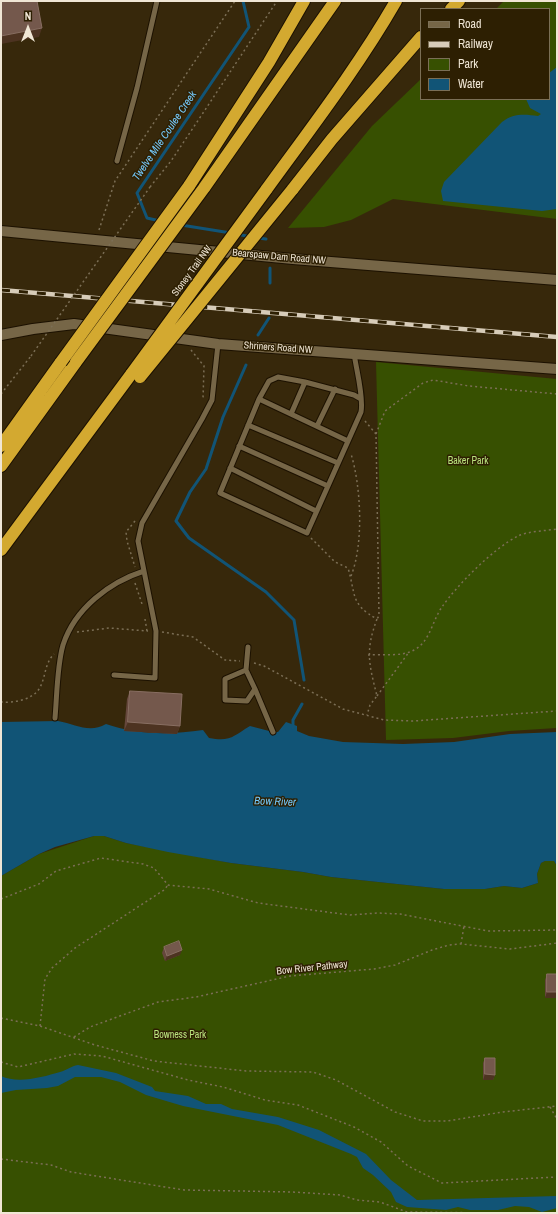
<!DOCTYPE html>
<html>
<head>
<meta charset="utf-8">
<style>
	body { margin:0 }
	#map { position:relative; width:558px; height:1214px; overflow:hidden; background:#37280b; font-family:"Archivo Narrow",sans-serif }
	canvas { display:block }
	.frame { position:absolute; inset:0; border:2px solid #f0e6d5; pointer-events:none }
	.legend { position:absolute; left:420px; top:8px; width:130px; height:92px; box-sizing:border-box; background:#2d1f02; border:1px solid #7b6f56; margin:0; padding:5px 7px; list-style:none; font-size:12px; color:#f0e6d5 }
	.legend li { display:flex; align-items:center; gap:8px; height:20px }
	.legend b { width:20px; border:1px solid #7b6f56 }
	.north { position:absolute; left:8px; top:8px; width:40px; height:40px; -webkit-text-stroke:3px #2d1f02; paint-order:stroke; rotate:0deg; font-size:11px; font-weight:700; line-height:16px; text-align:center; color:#f0e6d5 }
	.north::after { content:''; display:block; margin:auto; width:14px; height:18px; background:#f0e6d5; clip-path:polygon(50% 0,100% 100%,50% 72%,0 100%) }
</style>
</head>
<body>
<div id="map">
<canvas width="558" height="1214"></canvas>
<div class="frame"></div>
<ul class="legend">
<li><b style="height:5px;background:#766647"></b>Road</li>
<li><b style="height:5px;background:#d7ccb9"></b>Railway</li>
<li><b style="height:11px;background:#375001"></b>Park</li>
<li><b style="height:11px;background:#115476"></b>Water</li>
</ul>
<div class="north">N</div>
</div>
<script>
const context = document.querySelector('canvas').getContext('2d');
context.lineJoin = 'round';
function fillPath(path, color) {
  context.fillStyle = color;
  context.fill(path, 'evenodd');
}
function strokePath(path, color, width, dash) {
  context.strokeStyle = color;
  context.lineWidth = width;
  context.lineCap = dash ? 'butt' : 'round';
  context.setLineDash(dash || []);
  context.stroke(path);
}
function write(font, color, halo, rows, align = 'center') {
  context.font = font + ' "Archivo Narrow",sans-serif';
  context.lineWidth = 3;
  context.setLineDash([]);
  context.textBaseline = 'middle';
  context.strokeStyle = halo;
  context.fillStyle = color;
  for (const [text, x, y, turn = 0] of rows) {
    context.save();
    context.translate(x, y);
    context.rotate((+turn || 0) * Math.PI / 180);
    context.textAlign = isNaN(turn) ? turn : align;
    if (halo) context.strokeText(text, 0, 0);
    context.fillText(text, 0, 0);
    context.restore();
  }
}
fillPath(new Path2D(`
	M504 1H557V219L393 199 351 220 324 227 288 228 372 126 421 79V99H549V9H496Z
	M376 362 557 379V728L509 731 453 738 386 740Z
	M94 836H104L126 843 231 863 303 872 331 877 444 889H485L504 886 522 888 538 883 537 874 541 863 545 861H554L557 866V1213H1V876L39 854Z`), '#375001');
fillPath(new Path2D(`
	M557 67V209L542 211 443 201 441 191 444 182 502 122C513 113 525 114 538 116L541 114 530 108 526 99H549V73Z
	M58 721C76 724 89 734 106 724 138 735 170 735 203 730L209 738C231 742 233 736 250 726L273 732H278L286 722 297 726V731L309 736 343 742 403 744 454 742 510 734 557 732V866L554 861H545L541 863 537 874 538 883 522 888 504 886 485 889H444L331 877 303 872 231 863 168 852 126 843 104 836H94L55 847 39 854 1 876V722Z
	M78 1065 116 1073 152 1087 155 1091 188 1096 206 1104H221L232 1109 278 1117 319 1130 366 1154 391 1180 417 1200 557 1196V1208L542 1212 529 1207 515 1206 498 1210H470L458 1207 446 1210 407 1207 396 1202 391 1192 373 1175 363 1168 357 1157 351 1154 278 1125 183 1106 146 1095 120 1082 101 1077H75L58 1086 47 1088 16 1090 1 1093V1076C18 1084 43 1077 60 1072 67 1070 71 1066 78 1065Z`), '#115476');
strokePath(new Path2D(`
	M160 221 147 218 137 193 249 27 243 1
	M181 225 231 233
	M237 234 251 237
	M258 238 266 239
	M270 268V283
	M258 335 269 318
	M246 365 223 417 206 469 190 492 176 521 189 538 266 592 294 620 304 680
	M293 728V720L302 704`), '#115476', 3);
const lane = new Path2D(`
	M117 161 137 88 157 1
	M354 353C356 369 364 397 361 412L307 533 220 493 259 399 269 381 278 377 305 382 354 395 361 399
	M259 399 348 441
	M291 414 305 382
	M248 425 338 463
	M317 426 335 389
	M239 446 328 486
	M230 468 316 511
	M246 670 255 689 247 701 225 700V679L246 670 248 647
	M114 675 155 678 156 631 138 541 142 523 202 419 212 400 218 344
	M255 689 273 732
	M55 718C57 695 57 666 63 645 75 608 110 582 144 571`);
const street = new Path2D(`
	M1 231 293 259 557 280
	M1 335 33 329 74 324 218 344 557 369`);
const highway = new Path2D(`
	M451 9 459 1
	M189 186 269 62 304 1
	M204 188 335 1
	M266 190C311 128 358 67 396 1
	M292 190 332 139 421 37
	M1 446 61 362
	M1 466 76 362
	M1 550 132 373`);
strokePath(lane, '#1c1100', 7);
strokePath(street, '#1c1100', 12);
strokePath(highway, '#1c1100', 14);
strokePath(new Path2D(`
	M150 187 171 161 203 113 277 1
	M99 230 115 181 235 1
	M191 350 204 366 203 399
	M1 394 31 356
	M365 421 376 434 379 616 377 619
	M376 434 385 411 423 383 433 380 469 386 557 394
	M135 521 126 532 127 541 135 567
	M311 538 335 562 348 568C356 595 350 604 377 619 365 651 369 664 377 696L370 705 367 715
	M351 576C364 544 361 486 351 454
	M135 583 142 604
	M145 619 147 631
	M77 632 109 628 148 631
	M162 632 193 637 225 660 240 661
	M368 655C382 654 402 657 414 650 430 642 432 621 442 607 457 585 494 548 518 536 529 531 545 531 557 529
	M254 663 264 666 343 709 384 720 413 721 557 711
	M377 696 409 652
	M1 702C13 703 32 700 39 689 46 678 44 664 54 654
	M1 899 39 884 56 871 101 858 143 864 154 868 168 885 209 889 258 903 350 915 377 913 400 914 488 931 557 930
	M461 944 464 926
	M1 1018 40 1026 95 1045 154 1061 246 1071 313 1072 336 1080 395 1112 423 1121H447L503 1112 557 1106
	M40 1026 45 979 52 968 75 948 164 890 168 885
	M74 1037 90 1027 158 1002 196 997 290 976 374 969 395 965 432 950 449 945 461 944 510 949 557 943
	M1 1062 18 1067 74 1054 102 1056 188 1080 223 1087 265 1100 298 1105 354 1127 381 1142 408 1166 442 1183 557 1177
	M550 1107 557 1119
	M1 1159 51 1165 71 1172 184 1190 293 1192 340 1195 357 1200 380 1202 407 1212 498 1213
	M556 1213H557`), '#7b6e55', 1.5, [2, 3]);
strokePath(lane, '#766647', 5);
strokePath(street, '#766647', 10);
strokePath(highway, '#d3a930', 12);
const rail = new Path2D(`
	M1 290 557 337`);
strokePath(rail, '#d7ccb9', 4.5);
strokePath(rail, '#2d1f02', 3, [9]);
const highwayBridge = new Path2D(`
	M61 362 189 186
	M76 362 204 188
	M132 373 266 190
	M140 377 292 190`);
strokePath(highwayBridge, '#1c1100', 14, []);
strokePath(new Path2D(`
	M31 356 150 187`), '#7b6e55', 1.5, [2, 3]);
strokePath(highwayBridge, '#d3a930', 12);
fillPath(new Path2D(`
	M130 691 180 726 177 734 124 731 127 699Z
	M164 947 180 955 165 961 162 953Z
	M547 974H557L545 998V980Z
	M485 1058 495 1075 493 1080H483V1063Z`), '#65473c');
fillPath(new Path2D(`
	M42 28 39 37 1 44V36Z
	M128 722 180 726 177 734 124 731Z
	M182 950 180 955 165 961 167 956Z
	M547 992H557V998H545Z
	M485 1074 495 1075 493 1080H483Z`), '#4d3321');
const building = new Path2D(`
	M1 1H37L42 28 1 36Z
	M130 691 182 694 180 726 128 722Z
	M179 941 182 950 167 956 164 947Z
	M547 974H557V992H547Z
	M485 1058H495V1075L485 1074Z`);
fillPath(building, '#74584c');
strokePath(building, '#886e62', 1);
write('10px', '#f0e6d5', '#2d1f02', [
	["Bearspaw Dam Road NW",279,257,5],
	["Stoney Trail NW",192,271,-54],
	["Shriners Road NW",278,348,4],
	["Bow River Pathway",312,968,-6]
]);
write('10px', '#bae37e', '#2d1f02', [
	["Baker Park",468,461],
	["Bowness Park",180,1035]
]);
write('italic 11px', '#75c9fb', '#2d1f02', [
	["Twelve Mile Coulee Creek",165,136,-56],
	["Bow River",275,802,2]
]);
</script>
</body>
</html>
